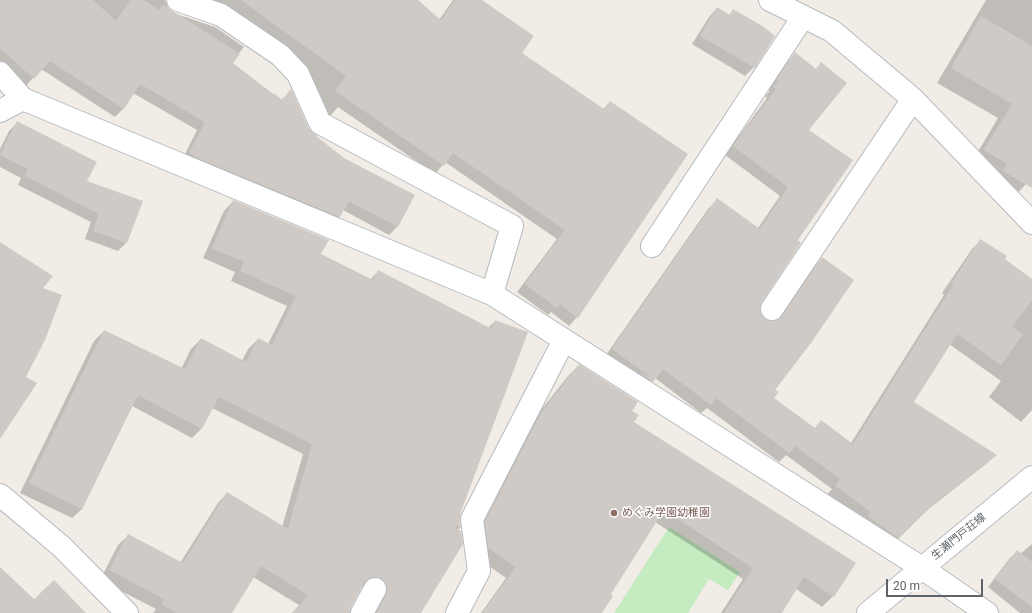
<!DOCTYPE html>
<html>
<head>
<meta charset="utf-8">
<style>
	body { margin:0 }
	#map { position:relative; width:1032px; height:613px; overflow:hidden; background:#f1ede6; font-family:Roboto,sans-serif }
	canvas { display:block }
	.scale { position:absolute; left:886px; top:579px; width:97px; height:18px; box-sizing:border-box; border:2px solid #5d6368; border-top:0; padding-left:5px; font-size:12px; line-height:14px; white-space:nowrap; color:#5d6368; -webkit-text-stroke:3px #fff; paint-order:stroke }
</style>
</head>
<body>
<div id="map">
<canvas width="1032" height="613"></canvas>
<div class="scale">20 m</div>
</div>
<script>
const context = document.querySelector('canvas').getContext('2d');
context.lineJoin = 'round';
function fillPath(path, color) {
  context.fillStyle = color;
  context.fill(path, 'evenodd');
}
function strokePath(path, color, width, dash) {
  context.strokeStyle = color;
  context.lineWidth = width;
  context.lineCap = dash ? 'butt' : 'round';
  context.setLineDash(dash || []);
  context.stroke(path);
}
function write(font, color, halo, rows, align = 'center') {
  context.font = font + ' Roboto,"Noto Sans JP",sans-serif';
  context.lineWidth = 3;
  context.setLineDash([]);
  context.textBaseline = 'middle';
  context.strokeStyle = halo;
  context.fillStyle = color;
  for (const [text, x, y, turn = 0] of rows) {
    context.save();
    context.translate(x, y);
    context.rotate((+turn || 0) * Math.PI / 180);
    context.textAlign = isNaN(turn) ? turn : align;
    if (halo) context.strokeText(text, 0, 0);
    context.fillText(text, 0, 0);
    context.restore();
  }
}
fillPath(new Path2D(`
	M669 527 740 572 728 590 709 579 688 613H614Z`), '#c5ebc0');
fillPath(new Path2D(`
	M0 0H165L168 8 173 13 215 27 244 47 231 63 281 100 291 91 308 129 398 226 389 235 343 210 339 217 331 225 181 162 197 130 133 93 123 109 115 117 41 69 25 87 0 64Z
	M184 0H416L439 20 453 0H480L521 54 603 109 610 102 577 317 569 326 551 312 548 315 517 292 557 239 445 162 435 174 338 107 324 123 301 77 308 67 259 28Z
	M986 0H1032V175L1026 184 1012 199 970 165 998 118 937 83Z
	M717 8 729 15 733 11 754 67 745 76 692 44 709 17Z
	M795 54 815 70 821 64 808 130 796 240 761 302 759 308 760 315 764 320 771 322 777 321 813 268 822 259 774 390 773 398 814 429 821 421 851 443 944 295 942 293 972 249 981 240 1032 281V410L1021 422 989 397 1001 381 949 344 913 402 995 456 986 464 926 511 890 547 827 495 832 489 786 455 779 462 707 408 701 413 655 378 643 390 604 358 708 209 717 200 758 228 780 196 725 155 767 98 765 96 770 91 768 90 786 63Z
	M17 123 126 243 118 251 85 239 91 222 18 185 21 178 0 167V149L9 131Z
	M233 201 320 255 370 280 378 271 488 328 495 321 456 520 459 521 460 528 457 530 420 613H373L365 586 361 587 350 607 349 613H292L299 605 253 577 231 613H153L156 609 100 580 118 545 128 536 180 563 218 503 227 493 282 527 303 454 212 408 202 428 192 438 132 406 82 509 72 518 20 493 94 341 104 331 181 369 191 349 201 339 242 361 248 349 258 339 268 344 287 306 231 281 235 272 203 258 224 211Z
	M579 365 631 411 633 422 833 596 822 607 796 589 781 613H721L743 579 655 522 609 595 600 613H481L506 578 478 558 475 533 530 424 568 376Z
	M1032 544V613H1020L988 587 1009 559 1017 552 1020 554Z`), '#0003');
fillPath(new Path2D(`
	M0 0H93L116 21 130 0H144L159 10 163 5 240 54 233 63 273 94 274 93 282 100 291 89 309 129 317 135 316 136 344 158 415 195 398 227 349 201 340 217 200 159 189 153 205 122 140 84 124 109 50 61 34 79 0 48Z
	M241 0H418L441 20 455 0H482L534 36 522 53 604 109 610 101 688 154 578 318 560 304 557 308 525 284 565 230 453 153 444 166 335 91 346 76Z
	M717 7 730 15 733 9 764 27 775 36 755 68 700 36Z
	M981 16 1032 46V188L1003 171 1007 164 984 150 1012 104 951 68Z
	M795 52 816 69 821 62 847 83 809 130 853 160 798 240 801 243 762 302 760 308 761 314 765 319 771 321 777 320 782 316 822 257 854 280 811 343 775 390 779 392 774 398 815 428 821 420 853 444 953 285 951 284 980 239 1007 256 1005 259 1032 279V300L1012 327 1023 334 1001 365 957 334 914 402 997 455 936 502 899 538 868 516 871 512 835 486 840 479 795 446 789 453 716 398 711 405 663 369 653 382 639 373 650 377 612 349 717 198 760 229 788 187 733 146 776 89 773 87 778 81 776 80Z
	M17 121 97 162 87 181 143 201 127 243 93 231 99 214 25 176 28 169 0 155Z
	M233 200 329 240 321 254 373 280 378 270 492 329 495 320 528 332 459 517 461 514 460 521 461 528 456 525 455 528 461 531 463 544 421 613H376L386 595 387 588 385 582 381 578 375 577 369 578 364 583 351 607 350 613H293L308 595 261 566 232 613H176L162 604 164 599 109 570 128 534 183 563 227 492 288 529 312 444 219 397 202 429 138 395 82 509 29 483 104 330 185 369 201 338 246 362 258 338 272 345 296 296 240 271 244 262 212 248Z
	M0 242 53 276 43 288 62 295 45 340 26 377 37 383 0 439Z
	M579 364 638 402 632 411 639 415 634 422 856 563 834 597 804 577 782 613H724L753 568 664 510 611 594 613 596 602 613H482L516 567 488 548 485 521 541 413Z
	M1017 550 1032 562V607L995 579Z
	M0 567 34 599 54 580 86 613H0Z`), '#cfcac5');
const minor = new Path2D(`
	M178 0 221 15 280 55 298 74 320 123 512 226 492 294
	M770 0 832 31 913 99 1032 223
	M0 73 23 99 492 294 922 568 987 613
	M0 111 23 99
	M652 246 803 17
	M772 309 913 99
	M0 495 62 547 127 613
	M362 613 375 589
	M457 613 479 571 472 519 564 340`);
const secondary = new Path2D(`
	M868 613 1032 477`);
strokePath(minor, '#b6babe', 24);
strokePath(secondary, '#b7bcc1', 24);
strokePath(minor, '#fff', 22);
strokePath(secondary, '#fff', 22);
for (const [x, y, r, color] of [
	[614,513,4,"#8d6e63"]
]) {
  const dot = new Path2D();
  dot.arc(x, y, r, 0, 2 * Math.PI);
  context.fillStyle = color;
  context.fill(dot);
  strokePath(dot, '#fff', 1.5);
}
write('11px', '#785e54', '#fff', [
	["めぐみ学園幼稚園",622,513]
], 'left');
write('11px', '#5d6368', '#fff', [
	["生瀬門戸荘線",959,537,-39]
]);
</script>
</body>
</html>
